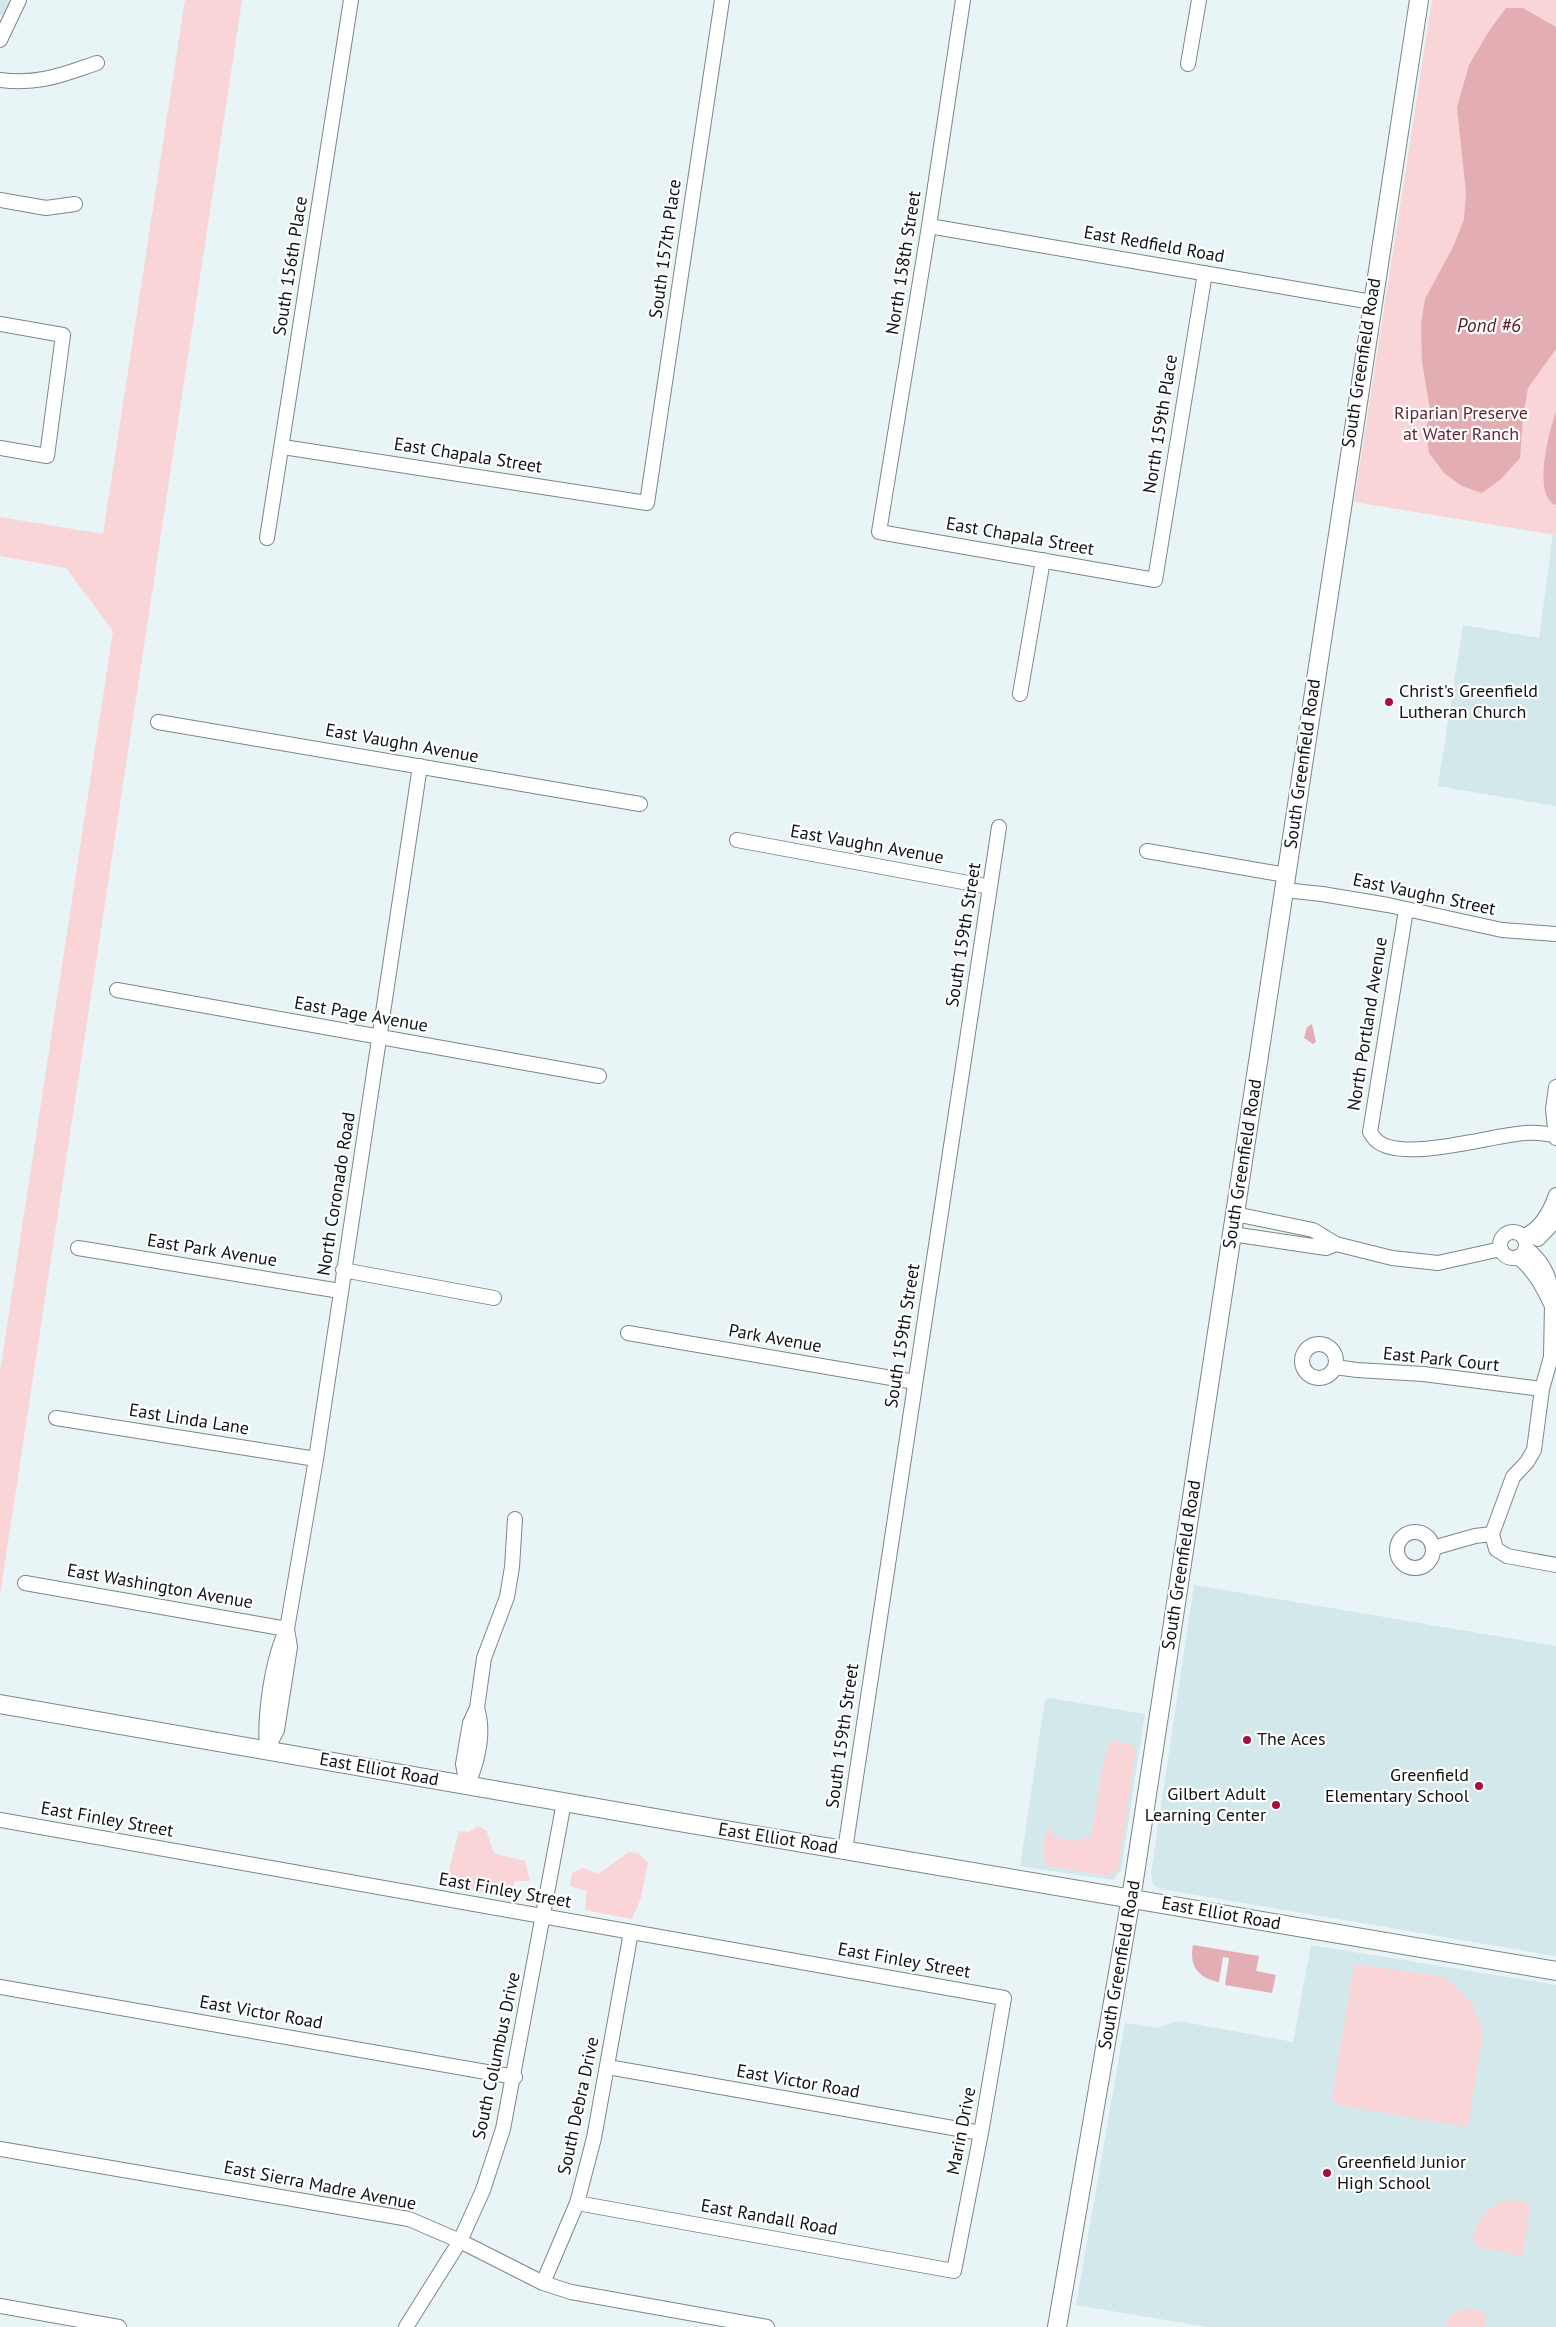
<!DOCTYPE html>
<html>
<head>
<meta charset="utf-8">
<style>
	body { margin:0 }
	canvas { display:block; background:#e8f4f6 }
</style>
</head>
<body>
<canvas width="1556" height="2327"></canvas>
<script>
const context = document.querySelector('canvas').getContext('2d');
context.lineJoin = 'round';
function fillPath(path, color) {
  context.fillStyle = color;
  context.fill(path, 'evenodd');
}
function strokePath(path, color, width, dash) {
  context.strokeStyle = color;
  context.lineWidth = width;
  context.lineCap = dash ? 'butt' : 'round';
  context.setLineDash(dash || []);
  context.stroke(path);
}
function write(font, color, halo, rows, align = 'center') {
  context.font = font + ' "PT Sans",sans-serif';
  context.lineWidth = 4.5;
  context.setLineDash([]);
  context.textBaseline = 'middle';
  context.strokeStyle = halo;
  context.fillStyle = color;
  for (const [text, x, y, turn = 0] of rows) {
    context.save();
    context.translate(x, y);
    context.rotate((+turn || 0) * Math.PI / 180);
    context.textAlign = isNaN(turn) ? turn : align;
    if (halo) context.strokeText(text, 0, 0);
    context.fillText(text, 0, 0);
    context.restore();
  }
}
fillPath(new Path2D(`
	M0 0H11L3 15H0Z
	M1553 534 1556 535V806L1438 786 1463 625 1539 638Z
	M1194 1585 1556 1646V1956L1161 1889 1153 1885 1151 1873Z
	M1050 1698 1145 1714 1121 1870 1113 1880 1020 1866 1045 1700Z
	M1311 1945 1556 1985V2327H1208L1076 2305 1125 2023 1157 2028 1178 2021 1293 2042Z`), '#d2e8eb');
fillPath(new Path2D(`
	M185 0H242L0 1595V1372L113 631 66 568 0 556V517L103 534Z
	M1432 0H1556V535L1354 502Z
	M1109 1740 1131 1744 1136 1750 1118 1870 1110 1876 1049 1866 1044 1861V1843L1047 1829 1053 1830V1837L1083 1841 1084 1836 1091 1837 1104 1757H1106Z
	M478 1826 486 1830 494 1853C505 1857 514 1858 525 1861L530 1881H515L509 1897 445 1885 459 1831 469 1832Z
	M629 1852 638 1853 648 1862 641 1898 632 1919 585 1910 587 1891 570 1886 572 1873 583 1868 598 1874Z
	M1354 1964 1441 1976 1454 1985 1472 2003 1483 2031 1468 2127 1338 2105 1332 2098Z
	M1506 2200 1526 2202 1530 2205 1523 2256 1479 2247 1473 2239C1477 2220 1486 2207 1506 2200Z
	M1464 2308 1486 2312 1485 2327H1445C1448 2316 1454 2312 1464 2308Z`), '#f9d5d8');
fillPath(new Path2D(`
	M1506 8H1523L1556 27V349L1528 388 1523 416 1520 458 1500 480 1482 493 1462 486 1444 473 1429 453 1426 430 1430 410 1422 361 1421 324 1425 299 1454 245 1464 219 1466 193 1457 107 1469 65 1489 31Z
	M1556 412V505C1532 496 1549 431 1556 412Z
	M1312 1024 1316 1042 1313 1044 1304 1038 1307 1027Z
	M1193 1945 1259 1956 1256 1971 1276 1975 1272 1993 1225 1985 1229 1958 1223 1957 1219 1982C1198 1978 1189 1966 1193 1945Z`), '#e3aeb3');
const minor = new Path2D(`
	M963 0 929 226 879 532 1155 580 1205 273
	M0 40 19 0
	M1188 64 1199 0
	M0 80C39 85 61 75 97 63
	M0 200 46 208 75 204
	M929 226 1372 302
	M0 324 63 335 47 456 0 448
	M283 447 647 503 722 0
	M267 538 351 0
	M1020 694 1043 560
	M158 722 640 804
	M737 840 990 887
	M1147 851 1286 875
	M1284 890 1322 894 1388 905 1502 930 1556 934
	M1406 910 1370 1132C1372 1135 1374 1139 1377 1141 1403 1163 1492 1135 1525 1133 1535 1132 1546 1134 1556 1135
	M117 990 599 1076
	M1556 1087 1553 1109 1556 1138
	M1235 1214 1313 1230 1336 1244 1392 1258 1438 1263 1501 1249
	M1500 1245a13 13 0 1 1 26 0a13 13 0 1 1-26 0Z
	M1232 1234 1326 1248 1336 1244
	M1523 1236C1541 1230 1550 1212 1556 1195
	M1538 1239 1556 1220
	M78 1248 340 1291
	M1518 1257C1534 1270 1543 1287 1552 1306 1552 1281 1546 1264 1526 1248
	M343 1270 494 1298
	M1552 1306 1551 1357 1542 1389 1534 1450 1527 1462 1513 1477 1492 1534 1496 1549 1507 1556 1556 1565
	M628 1333 915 1382
	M1302 1361a17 17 0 1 1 34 0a17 17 0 1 1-34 0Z
	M1335 1367 1357 1370 1423 1374 1542 1389
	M56 1418 316 1459
	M1397 1550a18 18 0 1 1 36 0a18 18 0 1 1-36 0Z
	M1433 1548 1475 1536 1492 1534
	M25 1583 287 1629
	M267 1749 277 1730 290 1647 287 1629
	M267 1750C264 1716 272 1659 287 1629L316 1459 420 766
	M467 1786 463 1764 470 1723 477 1708 484 1658 507 1597 512 1567 515 1519
	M467 1786C478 1761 485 1734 477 1708
	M0 1820 1004 1998 981 2133 954 2271 577 2203
	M845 1850 999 827
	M0 1987 515 2077
	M608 2067 981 2133
	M0 2149 409 2219 460 2241 543 2283 571 2292 767 2327
	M543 2283 577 2203 594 2138 631 1932
	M0 2306 119 2327
	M406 2327 460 2241 483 2190 503 2129 564 1802`);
const major = new Path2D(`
	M0 1704 667 1820 1556 1971
	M1057 2327 1134 1880 1419 0`);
strokePath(minor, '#7b8789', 16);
strokePath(major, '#7b8789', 20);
strokePath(minor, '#fff', 14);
strokePath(major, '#fff', 18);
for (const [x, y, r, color] of [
	[1389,702,5,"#a70f3f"],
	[1247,1740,5,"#a70f3f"],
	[1479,1786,5,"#a70f3f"],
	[1276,1805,5,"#a70f3f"],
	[1327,2173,5,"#a70f3f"]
]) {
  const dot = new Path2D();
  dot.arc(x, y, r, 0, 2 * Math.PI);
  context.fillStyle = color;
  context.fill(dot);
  strokePath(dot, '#fff', 2);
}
write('18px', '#0e1313', '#fff', [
	["East Redfield Road",1154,245,10],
	["South 157th Place",666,249,-82],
	["North 158th Street",904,263,-81],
	["South 156th Place",291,266,-81],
	["South Greenfield Road",1362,363,-81],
	["North 159th Place",1161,424,-81],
	["East Chapala Street",468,456,9],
	["East Chapala Street",1020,537,10],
	["East Vaughn Avenue",402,744,10],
	["South Greenfield Road",1303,764,-82],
	["East Vaughn Avenue",867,845,10],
	["East Vaughn Street",1424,895,12],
	["South 159th Street",964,935,-81],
	["East Page Avenue",361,1015,10],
	["North Portland Avenue",1368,1024,-81],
	["South Greenfield Road",1243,1164,-81],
	["North Coronado Road",337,1194,-81],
	["East Park Avenue",212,1251,9],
	["South 159th Street",903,1336,-81],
	["Park Avenue",775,1339,10],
	["East Park Court",1441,1360,6],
	["East Linda Lane",189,1420,9],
	["South Greenfield Road",1182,1565,-81],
	["East Washington Avenue",160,1587,10],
	["South 159th Street",843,1736,-82],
	["East Elliot Road",379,1770,10],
	["East Finley Street",107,1820,10],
	["East Elliot Road",778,1839,9],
	["East Finley Street",505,1891,10],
	["East Elliot Road",1221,1914,10],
	["East Finley Street",904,1961,10],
	["South Greenfield Road",1120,1965,-80],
	["East Victor Road",261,2013,10],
	["South Columbus Drive",497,2056,-78],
	["East Victor Road",798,2082,10],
	["South Debra Drive",579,2106,-78],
	["Marin Drive",962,2131,-79],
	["East Sierra Madre Avenue",320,2186,11],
	["East Randall Road",769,2218,10]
]);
write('18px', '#652530', '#fff', [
	["Riparian Preserve",1461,414],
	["at Water Ranch",1461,435]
]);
write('18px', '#0e1313', '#fff', [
	["Christ's Greenfield",1399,692],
	["Lutheran Church",1399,713],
	["The Aces",1257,1740],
	["Greenfield",1469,1776,"right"],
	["Elementary School",1469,1797,"right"],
	["Gilbert Adult",1266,1795,"right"],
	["Learning Center",1266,1816,"right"],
	["Greenfield Junior",1337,2163],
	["High School",1337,2184]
], 'left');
write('italic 19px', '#5a1b27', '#fff', [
	["Pond #6",1489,327]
]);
</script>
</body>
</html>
